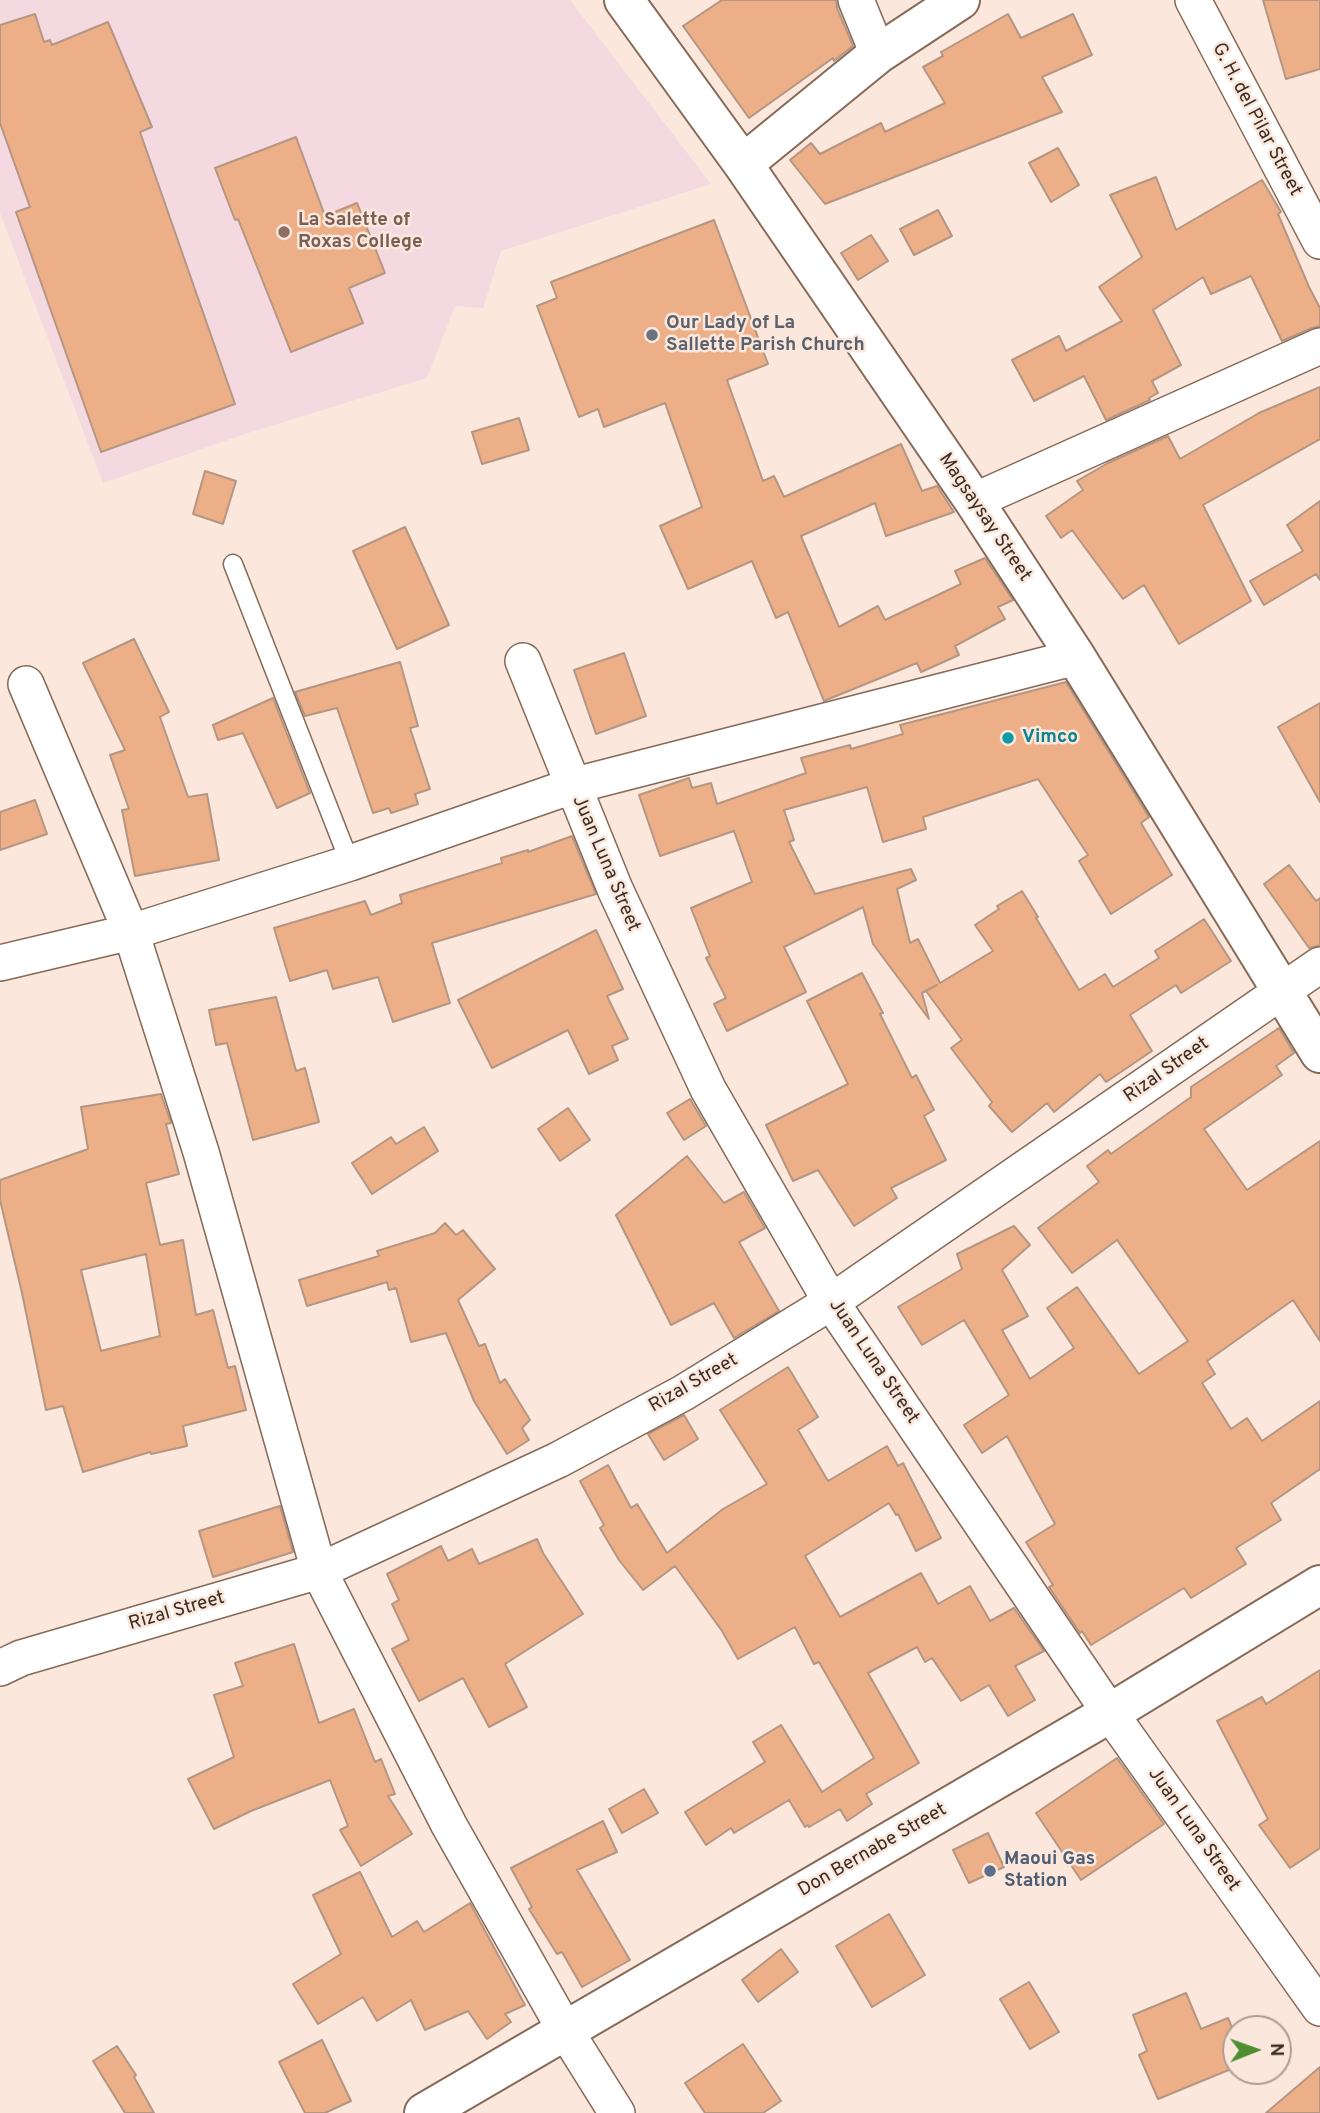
<!DOCTYPE html>
<html>
<head>
<meta charset="utf-8">
<style>
	body { margin:0 }
	#map { position:relative; width:1320px; height:2113px; overflow:hidden; background:#fbe7db; font-family:Overpass,sans-serif }
	canvas { display:block }
	.north { position:absolute; left:1222px; top:2015px; width:70px; height:70px; box-sizing:border-box; background:#fbe7db; border:2px solid #ae9d92; border-radius:50%; rotate:89deg; font-size:19px; font-weight:700; line-height:28px; text-align:center; color:#3a2d25 }
	.north::after { content:''; display:block; margin:auto; width:24px; height:32px; background:#4f8f31; clip-path:polygon(50% 0,100% 100%,50% 72%,0 100%) }
</style>
</head>
<body>
<div id="map">
<canvas width="1320" height="2113"></canvas>
<div class="north">N</div>
</div>
<script>
const context = document.querySelector('canvas').getContext('2d');
context.lineJoin = 'round';
function fillPath(path, color) {
  context.fillStyle = color;
  context.fill(path, 'evenodd');
}
function strokePath(path, color, width, dash) {
  context.strokeStyle = color;
  context.lineWidth = width;
  context.lineCap = dash ? 'butt' : 'round';
  context.setLineDash(dash || []);
  context.stroke(path);
}
function write(font, color, halo, rows, align = 'center') {
  context.font = font + ' Overpass,sans-serif';
  context.lineWidth = 5;
  context.setLineDash([]);
  context.textBaseline = 'middle';
  context.strokeStyle = halo;
  context.fillStyle = color;
  for (const [text, x, y, turn = 0] of rows) {
    context.save();
    context.translate(x, y);
    context.rotate((+turn || 0) * Math.PI / 180);
    context.textAlign = isNaN(turn) ? turn : align;
    if (halo) context.strokeText(text, 0, 0);
    context.fillText(text, 0, 0);
    context.restore();
  }
}
fillPath(new Path2D(`
	M0 0H570L711 184 501 251 483 308 455 306 427 378 251 432 103 483 0 213Z`), '#f4dae0');
const building = new Path2D(`
	M722 0H836L837 8 853 46 834 61 833 58 749 118 683 26Z
	M1263 0H1320V69L1286 79Z
	M35 14 44 42 50 40 52 45 108 22 152 127 140 132 235 404 101 452 16 212 30 207 0 123V25Z
	M1008 14 1021 38 1073 14 1092 55 1042 77 1062 112 825 204 790 160 811 143 820 154 881 123 885 132 945 103 923 67 943 56 941 52Z
	M296 137 325 216 357 203 385 273 349 288 363 323 291 352 238 219 235 220 215 168Z
	M1058 148 1079 185 1051 202 1029 163Z
	M1156 177 1176 230 1262 180 1281 212 1278 214 1309 287 1320 308V326L1312 328 1282 341 1251 276 1211 294 1203 277 1153 310 1181 365 1152 381 1158 393 1149 398 1150 400 1106 420 1084 376 1034 401 1012 360 1059 336 1066 351 1122 321 1099 287 1142 257 1110 195Z
	M938 210 952 236 914 255 900 229Z
	M714 220 768 364 727 380 763 481 774 476 784 497 901 444 922 491 937 486 954 512 886 536 875 503 801 536 839 627 878 606 885 620 961 584 955 571 985 558 1013 600 998 607 1005 619 955 646 959 655 921 672 917 663 824 701 788 612 776 618 752 561 688 589 660 526 702 507 665 403 604 427 598 409 579 417 537 306 557 298 551 282Z
	M871 235 888 261 858 280 841 253Z
	M1320 387V439L1203 505 1251 601 1179 644 1144 585 1123 599 1072 530 1061 538 1046 516 1083 490 1077 481 1108 463 1168 436 1180 459 1259 413Z
	M519 418 529 450 482 464 472 432Z
	M205 471 236 481 223 524 193 514Z
	M1320 501V580L1316 574 1264 605 1250 581 1303 551 1287 525Z
	M405 527 449 625 397 649 353 551Z
	M134 639 169 712 160 717 188 797 207 794 219 860 135 876 122 810 129 809 110 755 125 750 83 663Z
	M624 653 646 716 596 734 574 670Z
	M400 662 418 726 410 728 430 789 415 794 418 804 391 813 389 808 373 813 337 708 305 716 295 692Z
	M1066 682 1149 817 1141 823 1172 875 1111 914 1079 861 1088 855 1038 779 923 817 926 829 883 842 867 787 784 810 794 840 789 842 815 894 911 869 916 880 897 889 910 943 918 939 940 983 993 951 975 925 999 909 997 906 1022 891 1038 917 1036 918 1079 990 1105 974 1113 987 1159 958 1155 951 1204 919 1231 961 1181 993 1176 985 1130 1015 1152 1051 1106 1082 1100 1074 1054 1112 1047 1103 1012 1132 989 1106 992 1102 951 1048 962 1040 926 991 937 985 922 993 929 1019 873 944 863 907 784 947 806 992 727 1031 714 1004 726 998 706 958 710 956 691 908 752 882 734 831 660 856 639 795 689 778 692 788 711 783 717 804 806 773 801 758 850 745 851 749 903 734 900 725Z
	M273 698 310 793 277 808 243 733 218 740 213 725Z
	M1320 703V802L1278 727Z
	M35 800 47 834 0 850V812Z
	M572 836 596 894 432 943 450 1003 393 1022 378 977 333 989 327 970 290 981 274 928 365 901 371 915 402 903 400 895 502 863 501 858 528 850V852Z
	M1289 865 1316 901 1320 898V945L1309 948 1264 884Z
	M596 930 623 989 607 996 628 1039 612 1046 618 1060 589 1074 568 1030 492 1068 458 1000Z
	M862 973 883 1013 880 1014 912 1078 916 1075 934 1110 924 1116 946 1160 891 1188 897 1198 854 1226 818 1170 793 1181 766 1125 848 1084 807 1001Z
	M276 997 296 1071 305 1068 319 1122 253 1140 227 1043 216 1045 209 1010Z
	M1279 1028 1294 1053 1276 1066 1282 1075 1204 1129 1247 1190 1320 1141V1341L1293 1300 1207 1361 1215 1374 1202 1383 1231 1429 1247 1418 1262 1441 1320 1401V1469L1271 1503 1281 1520 1236 1548 1246 1564 1191 1598 1184 1588 1091 1645 1082 1631 1080 1633 1049 1587 1053 1585 1026 1542 1055 1524 1007 1436 982 1453 964 1425 1009 1395 964 1320 922 1345 898 1307 962 1269 957 1254 1014 1226 1030 1245 1002 1270 1028 1316 1002 1330 1030 1379 1074 1348 1047 1308 1077 1287 1139 1374 1188 1341 1117 1240 1072 1273 1038 1228 1099 1182 1087 1166 1108 1150 1111 1154 1191 1097V1087Z
	M161 1094 171 1123 166 1124 179 1174 146 1183 160 1245 183 1240 196 1315 213 1310 228 1368 235 1366 246 1410 183 1426 187 1446 151 1454 150 1452 83 1472 63 1406 46 1410 22 1293 0 1200V1180L88 1149 81 1107ZM146 1254 160 1336 101 1351 81 1270Z
	M690 1099 706 1126 684 1140 667 1113Z
	M568 1108 590 1140 560 1161 538 1129Z
	M424 1127 438 1151 372 1194 352 1163 391 1137 396 1144Z
	M687 1156 724 1203 744 1192 765 1228 739 1242 779 1311 734 1338 714 1303 671 1325 616 1215Z
	M445 1223 456 1235 463 1230 495 1269 458 1300 479 1346 485 1344 500 1383 505 1379 530 1420 522 1428 529 1440 507 1454 474 1401 446 1333 411 1342 396 1288 389 1290 387 1282 307 1306 299 1280 379 1256 377 1251 435 1233Z
	M788 1367 818 1417 798 1430 828 1481 887 1446 898 1466 903 1463 941 1538 916 1551 898 1514 896 1515 889 1503 805 1556 840 1617 921 1573 938 1604 970 1586 990 1621 1014 1608 1044 1651 1015 1666 1035 1700 1008 1716 989 1685 961 1701 932 1658 925 1662 917 1647 868 1673 919 1763 866 1794 872 1804 847 1821 840 1809 809 1827 808 1825 805 1827 789 1800 734 1833 731 1828 706 1845 685 1812 765 1762 753 1742 781 1725 822 1792 874 1758 819 1662 814 1664 795 1627 738 1659 722 1631 675 1566 643 1590 619 1560 600 1528 604 1525 580 1481 608 1465 631 1508 637 1504 667 1553 723 1509 767 1484 720 1410Z
	M684 1415 698 1439 664 1460 648 1434Z
	M280 1506 293 1552 213 1577 199 1531Z
	M537 1539 543 1553 583 1614 505 1664 527 1707 489 1727 463 1678 419 1701 392 1649 409 1640 392 1604 399 1600 387 1574 441 1546 448 1561 472 1549 479 1564Z
	M294 1644 319 1723 354 1709 375 1762 381 1759 395 1794 388 1796 412 1834 361 1866 340 1830 348 1826 330 1780 251 1811 214 1829 188 1779 234 1757 214 1695 243 1686 235 1663Z
	M1320 1670V1848L1290 1868 1259 1825 1268 1819 1217 1721 1262 1697 1266 1704Z
	M1117 1758 1164 1824 1081 1880 1036 1813Z
	M644 1789 658 1813 622 1833 609 1809Z
	M603 1821 617 1852 577 1870 630 1960 582 1987 562 1952 557 1954 529 1909 532 1907 511 1868Z
	M988 1833 1004 1867 969 1883 953 1850Z
	M360 1872 392 1937 417 1921 424 1932 470 1903 525 2005 505 2014 511 2022 487 2039 468 2011 425 2030 411 2000 377 2021 363 1997 318 2024 293 1984 341 1954 313 1895Z
	M889 1914 925 1975 872 2007 836 1946Z
	M781 1949 798 1972 758 2002 742 1980Z
	M1029 1982 1059 2032 1030 2049 1000 1999Z
	M1186 1993 1201 2029 1228 2018 1236 2037V2067L1158 2099 1139 2055 1147 2051 1133 2015Z
	M322 2040 351 2101 325 2113H305L279 2062Z
	M743 2044 781 2101 763 2113H705L685 2083Z
	M117 2046 136 2075 134 2077 154 2113H125L93 2061Z
	M1320 2067V2113H1266Z`);
fillPath(building, '#ecaf88');
strokePath(building, '#b59683', 2);
const lane = new Path2D(`
	M233 564 350 863`);
const street = new Path2D(`
	M856 0 878 54
	M1193 0 1320 241
	M974 501 1320 346
	M523 661 615 889 708 1089 831 1302 1110 1713 1320 2008
	M26 684 131 932 201 1152 319 1571 449 1825 565 2030 617 2113
	M0 963 131 932 350 863 572 786 1076 657
	M0 1668 21 1658 319 1571 558 1460 683 1393 831 1302 1320 965`);
const secondary = new Path2D(`
	M624 0 743 164 974 501 1076 657 1320 1053
	M743 164 878 54 960 0
	M424 2113 1110 1713 1320 1585`);
strokePath(lane, '#866957', 21);
strokePath(street, '#866957', 38);
strokePath(secondary, '#866957', 42);
strokePath(lane, '#fff', 18);
strokePath(street, '#fff', 35);
strokePath(secondary, '#fff', 38);
for (const [x, y, r, color] of [
	[284,232,7,"#8d6e63"],
	[652,335,7,"#6b7280"],
	[1008,738,7,"#0f9aa8"],
	[990,1871,7,"#5c6f8a"]
]) {
  const dot = new Path2D();
  dot.arc(x, y, r, 0, 2 * Math.PI);
  context.fillStyle = color;
  context.fill(dot);
  strokePath(dot, '#fbe7db', 2.5);
}
write('19px', '#3a2d25', '#fbe7db', [
	["G. H. del Pilar Street",1256,120,62],
	["Magsaysay Street",984,518,56],
	["Juan Luna Street",605,864,67],
	["Rizal Street",1167,1071,-35],
	["Juan Luna Street",873,1362,56],
	["Rizal Street",694,1384,-30],
	["Rizal Street",177,1612,-16],
	["Juan Luna Street",1193,1830,55],
	["Don Bernabe Street",873,1851,-30]
]);
write('bold 19px', '#785e54', '#fbe7db', [
	["La Salette of",298,221],
	["Roxas College",298,243]
], 'left');
write('bold 19px', '#5b616d', '#fbe7db', [
	["Our Lady of La",666,324],
	["Sallette Parish Church",666,346]
], 'left');
write('bold 19px', '#0d838f', '#fbe7db', [
	["Vimco",1022,738]
], 'left');
write('bold 19px', '#4e5e75', '#fbe7db', [
	["Maoui Gas",1004,1860],
	["Station",1004,1882]
], 'left');
</script>
</body>
</html>
